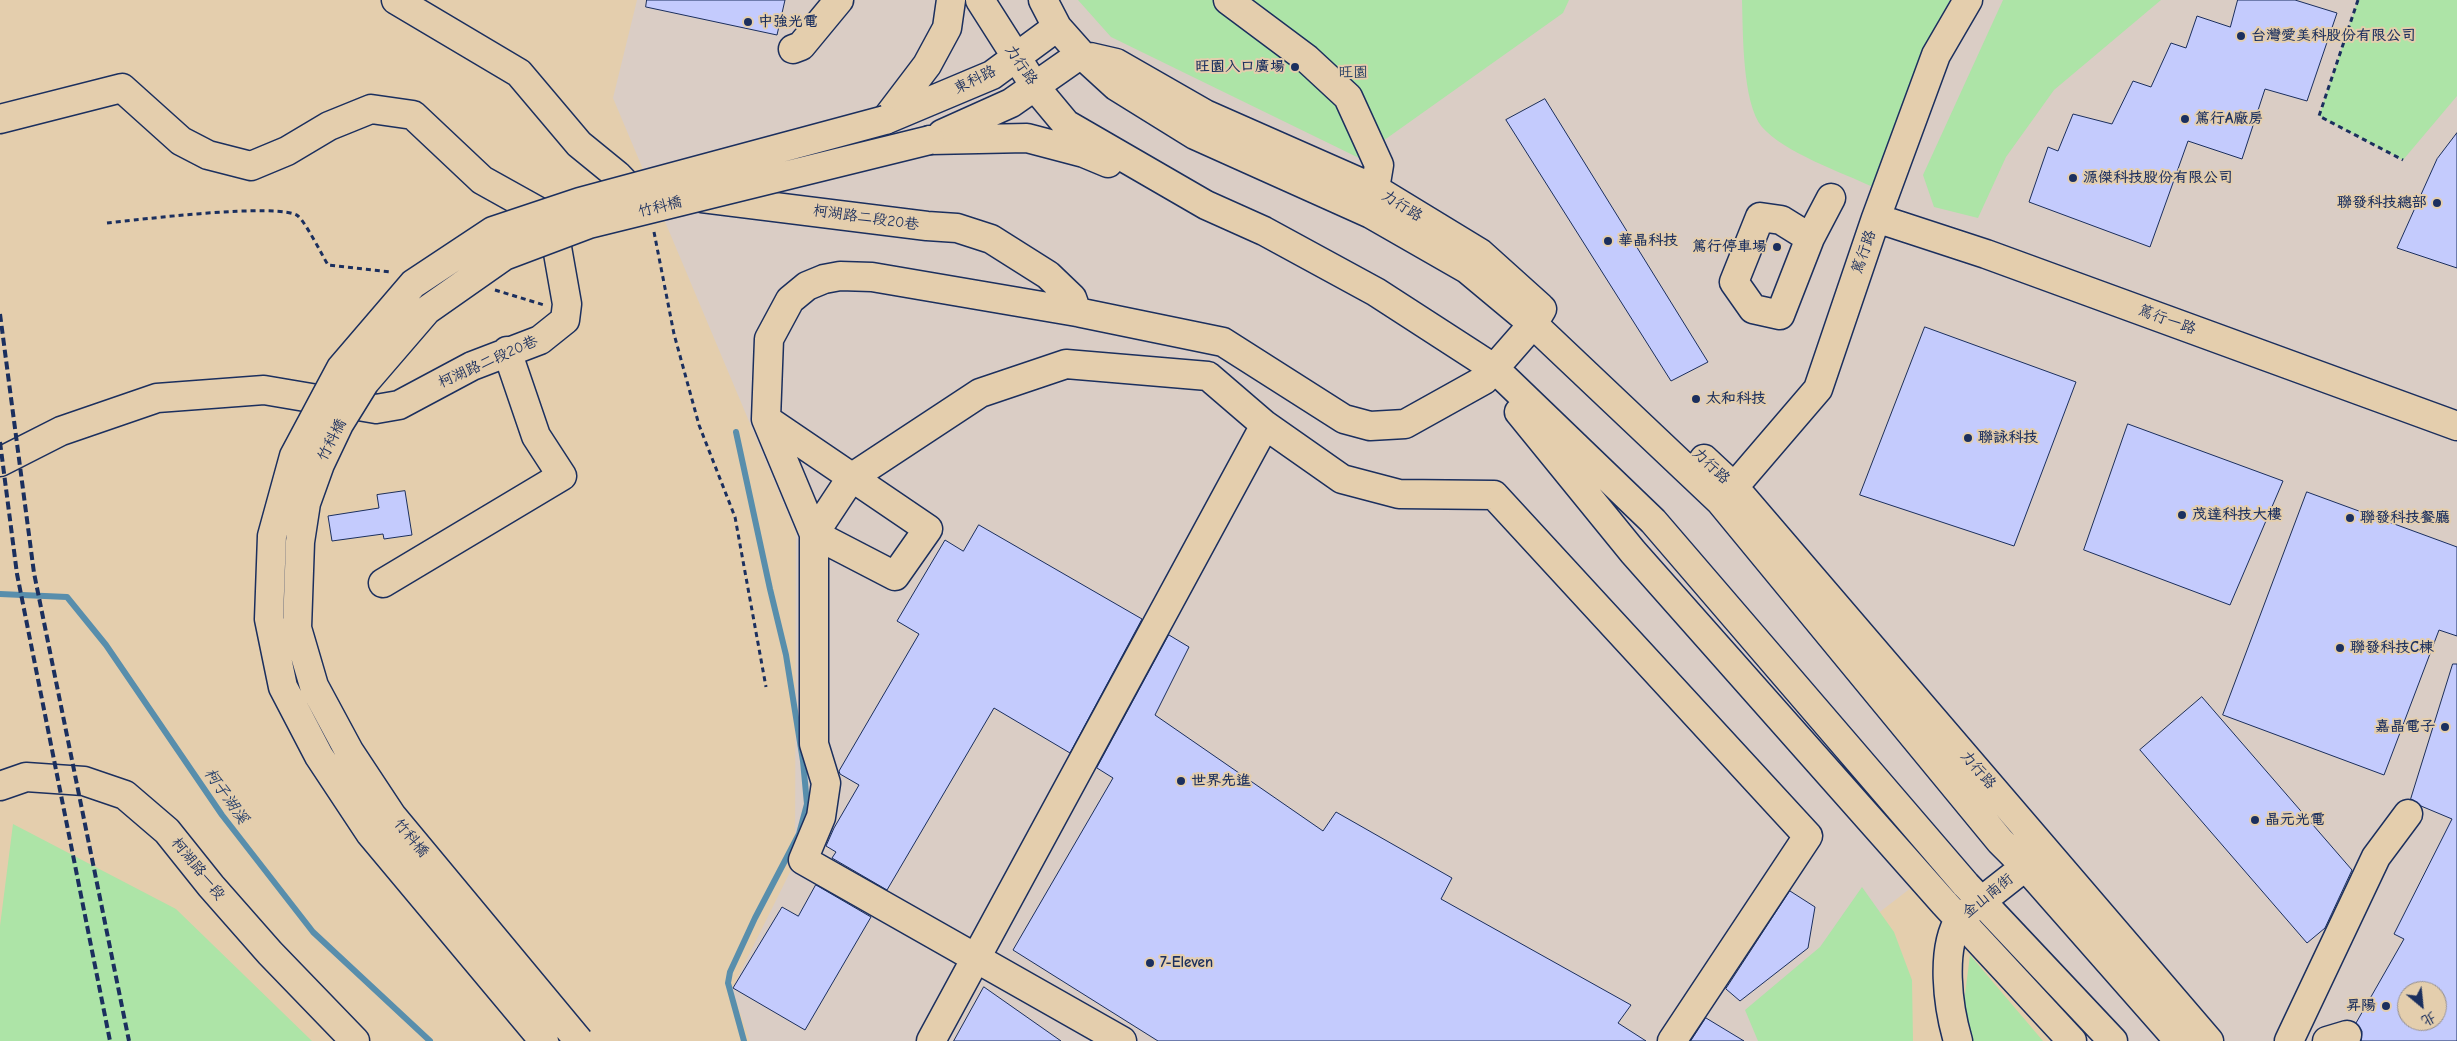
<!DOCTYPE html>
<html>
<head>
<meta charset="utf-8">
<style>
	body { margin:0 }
	#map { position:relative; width:2457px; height:1041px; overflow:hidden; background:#e4cead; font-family:"Comic Neue","LXGW WenKai TC",sans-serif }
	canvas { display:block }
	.north { position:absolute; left:2397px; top:981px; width:50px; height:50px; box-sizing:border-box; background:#e4cead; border:1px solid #948e8d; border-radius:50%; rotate:152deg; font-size:14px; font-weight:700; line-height:20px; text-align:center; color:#1b2f5e }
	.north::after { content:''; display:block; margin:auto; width:18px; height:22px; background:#1b2f5e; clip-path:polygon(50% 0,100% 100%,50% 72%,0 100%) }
</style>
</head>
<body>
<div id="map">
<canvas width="2457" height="1041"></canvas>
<div class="north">北</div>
</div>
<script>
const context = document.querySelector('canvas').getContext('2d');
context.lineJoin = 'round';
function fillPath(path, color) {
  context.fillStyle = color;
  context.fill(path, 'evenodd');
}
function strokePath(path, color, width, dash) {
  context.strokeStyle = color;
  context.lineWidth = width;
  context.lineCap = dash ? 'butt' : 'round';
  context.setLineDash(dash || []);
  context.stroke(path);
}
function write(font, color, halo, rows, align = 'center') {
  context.font = font + ' "Comic Neue","LXGW WenKai TC",sans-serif';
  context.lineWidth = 4;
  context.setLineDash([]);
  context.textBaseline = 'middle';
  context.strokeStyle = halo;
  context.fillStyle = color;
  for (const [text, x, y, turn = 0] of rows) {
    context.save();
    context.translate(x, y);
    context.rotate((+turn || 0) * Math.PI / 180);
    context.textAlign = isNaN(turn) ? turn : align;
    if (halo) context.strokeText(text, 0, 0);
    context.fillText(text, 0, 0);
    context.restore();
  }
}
fillPath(new Path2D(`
	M637 0H2457V1041H2051L1916 884 1872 918 1878 1041H750L732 989 795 862 796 533 613 98ZM2407 991H2437V1021H2407Z`), '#dacdc5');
fillPath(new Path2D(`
	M1078 0H1569L1563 13 1359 158 1111 37Z
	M1742 0H1950L1926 43 1873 187C1841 172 1785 153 1762 127 1742 103 1743 31 1742 0Z
	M2003 0H2161L2054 90 2006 157 1978 218 1934 207 1923 175Z
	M2358 0H2457V96L2403 160 2319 116Z
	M13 824 176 909 312 1041H0V926Z
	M1862 887 1894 932 1912 980 1913 1041H1758L1745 1010 1820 947Z
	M1970 955 2043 1041H1965L1963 1010Z`), '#ade4a7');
strokePath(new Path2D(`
	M736 432 770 589 786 655 803 761 807 804 799 834 755 918 730 972 728 983 744 1041
	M0 594 67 597 106 645 222 815 313 932 430 1041`), '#588eac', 6);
const building = new Path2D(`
	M647 0H785L777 35 646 7Z
	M2238 0H2295L2337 13 2307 101 2265 89 2242 159 2188 141 2150 247 2029 202 2048 147 2058 151 2073 114 2112 124 2133 81 2151 87 2171 43 2186 48 2197 16 2230 27Z
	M1545 99 1708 362 1671 381 1506 120Z
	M2457 133V268L2397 248 2437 159Z
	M1925 327 2076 382 2014 546 1860 495Z
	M2128 424 2283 481 2230 605 2084 550Z
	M405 491 412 535 384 539 383 534 332 541 328 516 379 508 377 495Z
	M2307 492 2457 547V636L2439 630 2384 775 2223 715Z
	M979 525 1142 619 1070 753 994 708 887 890 832 858 836 852 826 846 834 828 859 785 840 774 839 771 919 634 897 621 945 540 963 551Z
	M1169 635 1189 647 1155 715 1323 831 1336 812 1452 878 1441 899 1631 1005 1618 1023 1646 1041H1158L1013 950 1113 778 1097 768Z
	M2453 664H2457V1041H2361L2362 1031 2356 1023 2404 939 2394 934 2452 819 2421 806 2411 799ZM2407 991H2437V1021H2407Z
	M2202 697 2352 870 2325 928 2307 943 2140 750Z
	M816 885 871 917 805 1030 733 988 782 907 798 916Z
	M1790 891 1815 907 1808 948 1740 1001 1726 989Z
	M984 987 1061 1041H954Z
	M1706 1018 1744 1041H1691Z`);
fillPath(building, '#c4cbfd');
strokePath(building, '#1b2f5e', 1);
const minor = new Path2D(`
	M396 0 519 73 579 144 617 175 639 198
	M980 0 1036 88 1066 124 1206 205 1264 231 1376 292 1495 369 1653 521 1966 885 2113 1041
	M1043 0 1057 27 1081 54 1116 86 1195 135 1371 214 1467 269 1533 324 1720 501 2000 841 2025 866 2179 1041
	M1228 0 1307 59 1348 97 1379 165 1375 189
	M793 49 801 46 839 0
	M1090 57 1116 63 1205 114 1375 189 1480 253 1540 307
	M0 119 122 88 181 141 208 155 251 166 287 151 329 126 371 109 413 115 482 180 552 219
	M886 119 927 65 947 28 951 0
	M885 120 992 75 1057 27
	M942 134 1011 103 1081 54
	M930 140 1027 138 1084 153 1108 163
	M702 198 927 226 957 228 991 239 1048 275 1072 298 1077 312
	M1876 218 1986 254 2457 426
	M1810 238 1781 220 1760 217 1734 282 1753 309 1780 315 1810 238 1831 198
	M1519 412 1633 552 1944 903 2072 1041
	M766 419 928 529 895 576 814 534 766 419 769 339 790 300 807 286 824 279 840 276 872 277 1077 312 1223 342 1344 419 1370 426 1405 424 1484 380 1533 324 1542 309
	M1704 459 1734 487 2209 1041
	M0 462 61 431 157 398 264 390 376 409 399 405 472 366 540 340 565 320 567 304 552 219 556 218
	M1734 487 1818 389 1876 218 1936 55 1968 0
	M383 583 562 476 536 436 507 351
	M0 786 26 777 84 781 125 795 167 831 211 886 270 953 355 1041
	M931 1041 1265 425
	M1122 1041 803 860 821 817 826 783 814 744V534L851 478 980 393 1066 364 1208 376 1265 425 1342 479 1399 494 1494 495 1808 836 1672 1041
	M1958 1041C1948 1007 1940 949 1960 918L2040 855
	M2289 1041 2376 857 2408 814
	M2327 1041 2347 1035`);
strokePath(minor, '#1b2f5e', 31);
strokePath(new Path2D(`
	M2358 0 2319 116 2403 160
	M107 223C136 220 281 202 298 216 306 223 322 255 328 265L391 272
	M654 232 674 334 699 425 735 517 766 687
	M495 290 544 305`), '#1b2f5e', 3, [5, 4]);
strokePath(minor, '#e4cead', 28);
strokePath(new Path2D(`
	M0 314 34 573 129 1041
	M0 442 17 574 110 1041`), '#1b2f5e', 4, [8, 4]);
const minorBridge = new Path2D(`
	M544 1041 370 833 319 756 283 687 269 619 272 536 294 456 341 368 413 284 493 231 580 202 885 120
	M579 1041 392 816 349 751 314 686 297 628 300 542 306 503 320 464 339 424 365 382 427 310 504 256 589 224 930 140`);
strokePath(minorBridge, '#1b2f5e', 31, []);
strokePath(minorBridge, '#e4cead', 28);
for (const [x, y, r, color] of [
	[748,22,5,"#1b2f5e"],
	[2241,36,5,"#1b2f5e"],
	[1295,67,5,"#1b2f5e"],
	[2185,119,5,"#1b2f5e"],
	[2073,178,5,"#1b2f5e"],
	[2437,203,5,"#1b2f5e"],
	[1608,241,5,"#1b2f5e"],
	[1777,247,5,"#1b2f5e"],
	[1696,399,5,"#1b2f5e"],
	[1968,438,5,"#1b2f5e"],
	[2182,515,5,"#1b2f5e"],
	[2350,518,5,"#1b2f5e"],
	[2340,648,5,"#1b2f5e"],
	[2445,727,5,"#1b2f5e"],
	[1181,781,5,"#1b2f5e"],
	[2255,820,5,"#1b2f5e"],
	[1150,963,5,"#1b2f5e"],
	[2386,1006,5,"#1b2f5e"]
]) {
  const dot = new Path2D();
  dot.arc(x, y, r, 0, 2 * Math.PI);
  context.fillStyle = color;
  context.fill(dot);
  strokePath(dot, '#e4cead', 2);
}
write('bold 15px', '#1b2f5e', '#e4cead', [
	["中強光電",758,22],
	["台灣愛美科股份有限公司",2251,36],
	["旺園入口廣場",1285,67,"right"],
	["篤行A廠房",2195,119],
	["源傑科技股份有限公司",2083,178],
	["聯發科技總部",2427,203,"right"],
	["華晶科技",1618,241],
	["篤行停車場",1767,247,"right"],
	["太和科技",1706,399],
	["聯詠科技",1978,438],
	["茂達科技大樓",2192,515],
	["聯發科技餐廳",2360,518],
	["聯發科技C棟",2350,648],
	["嘉晶電子",2435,727,"right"],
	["世界先進",1191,781],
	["晶元光電",2265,820],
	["7-Eleven",1160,963],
	["昇陽",2376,1006,"right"]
], 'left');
write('15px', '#1b2f5e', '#e4cead', [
	["力行路",1021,65,56],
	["東科路",975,80,-26],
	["力行路",1402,206,32],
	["竹科橋",660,207,-14],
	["柯湖路二段20巷",866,218,8],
	["篤行路",1864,252,-71],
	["篤行一路",2167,320,20],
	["柯湖路二段20巷",488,362,-24],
	["竹科橋",332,440,-63],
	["力行路",1711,466,43],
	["力行路",1978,770,49],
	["竹科橋",411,838,50],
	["柯湖路一段",198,869,51],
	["金山南街",1988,896,-39]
]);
write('15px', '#2a4165', '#e4cead', [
	["旺園",1353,73]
]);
write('italic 16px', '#253f6b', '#e4cead', [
	["柯子湖溪",226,796,55]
]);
</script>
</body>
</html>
